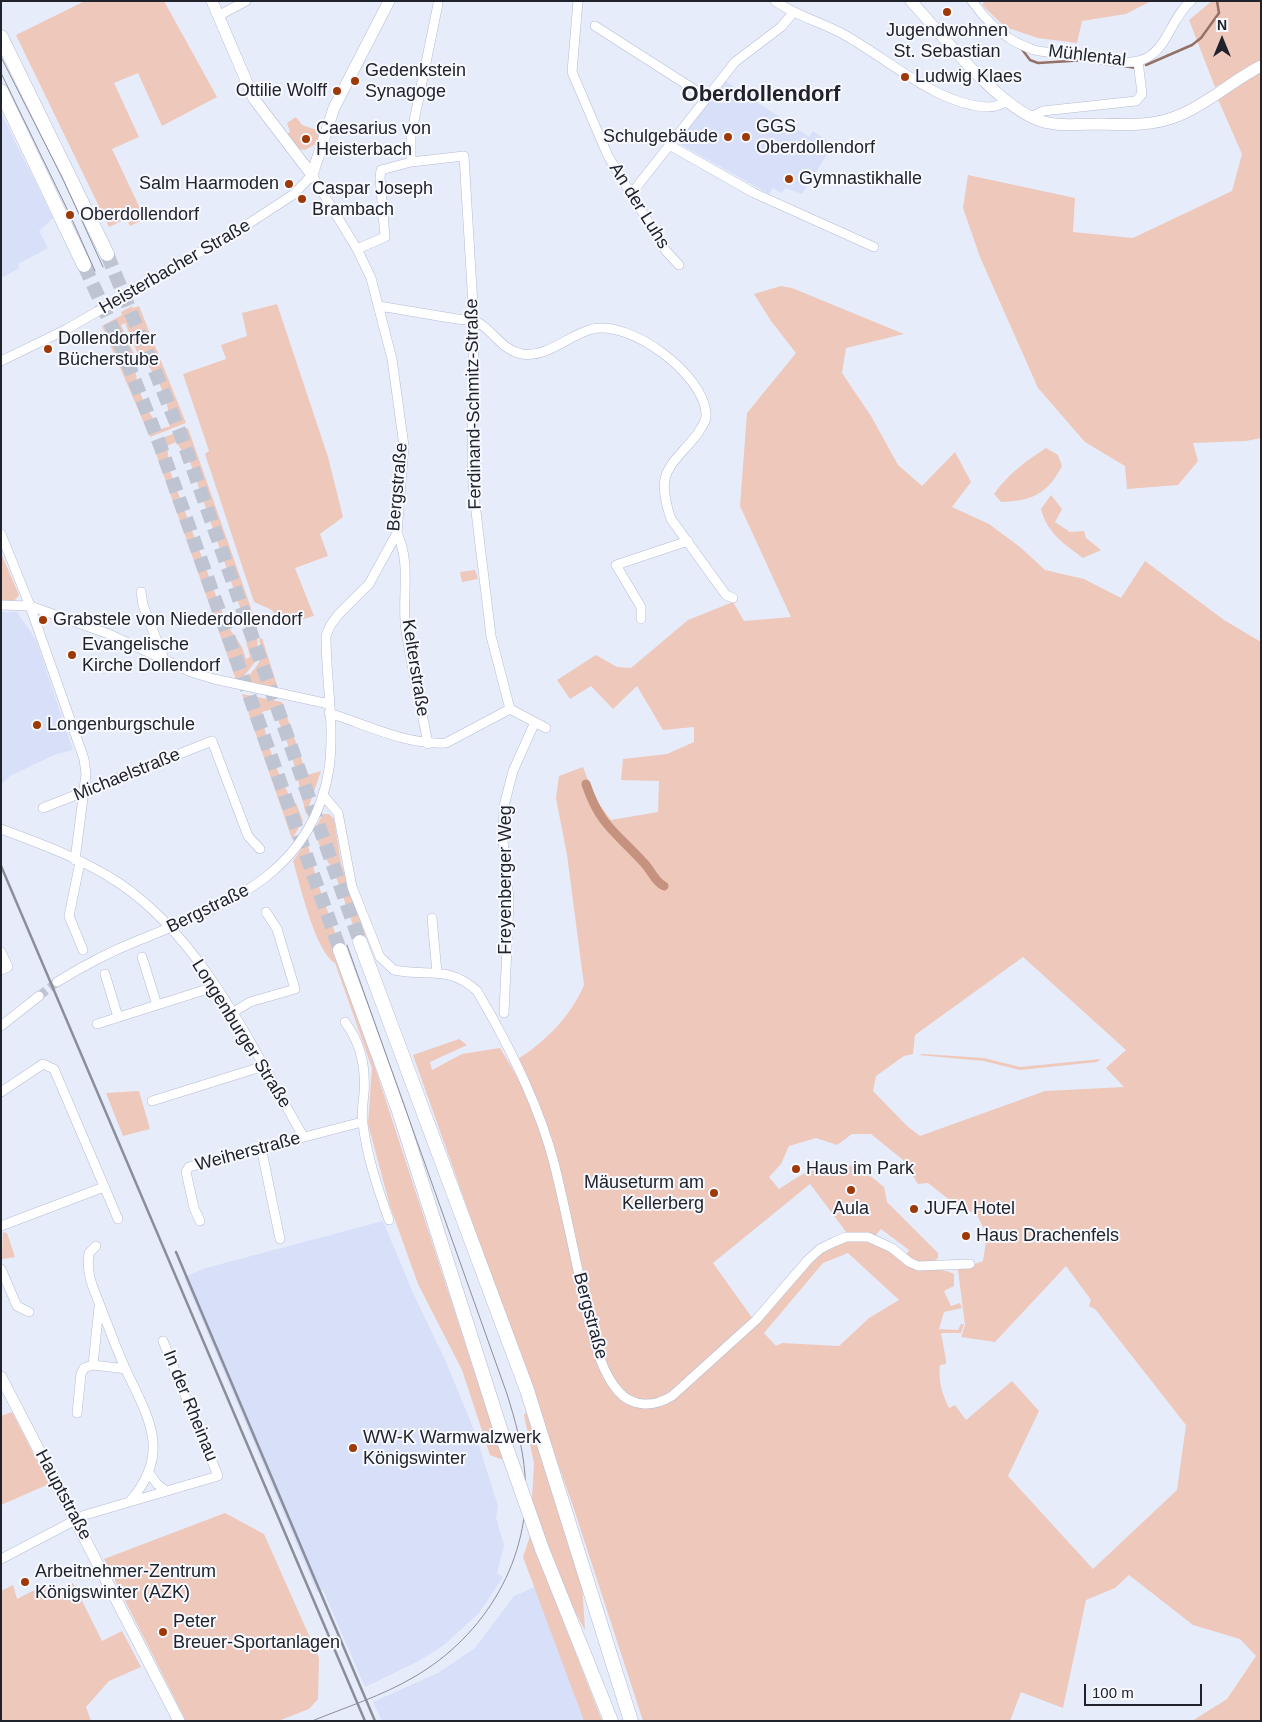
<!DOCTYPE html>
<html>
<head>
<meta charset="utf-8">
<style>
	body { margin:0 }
	#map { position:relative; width:1262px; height:1722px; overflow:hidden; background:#e7ecfb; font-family:Arial,sans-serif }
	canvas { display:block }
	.frame { position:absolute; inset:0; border:2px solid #20232c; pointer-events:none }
	.north { position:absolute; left:1197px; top:15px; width:50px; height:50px; -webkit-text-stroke:4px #f8f9ff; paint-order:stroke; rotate:0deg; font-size:14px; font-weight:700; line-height:20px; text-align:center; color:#20232c }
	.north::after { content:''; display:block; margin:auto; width:18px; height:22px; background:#20232c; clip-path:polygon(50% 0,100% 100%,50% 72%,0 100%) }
	.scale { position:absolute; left:1084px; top:1684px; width:118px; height:22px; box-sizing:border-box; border:2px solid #20232c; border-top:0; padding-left:6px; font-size:15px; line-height:18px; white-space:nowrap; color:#20232c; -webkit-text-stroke:4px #f8f9ff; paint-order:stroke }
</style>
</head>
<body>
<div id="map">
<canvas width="1262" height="1722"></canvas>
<div class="frame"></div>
<div class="north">N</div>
<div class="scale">100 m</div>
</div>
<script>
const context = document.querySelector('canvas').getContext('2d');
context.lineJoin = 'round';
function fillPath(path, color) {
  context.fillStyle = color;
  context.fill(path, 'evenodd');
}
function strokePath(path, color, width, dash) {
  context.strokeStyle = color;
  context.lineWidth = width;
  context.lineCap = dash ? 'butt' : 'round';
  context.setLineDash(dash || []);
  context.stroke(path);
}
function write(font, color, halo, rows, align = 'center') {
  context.font = font + ' Arial,sans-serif';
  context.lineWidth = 4;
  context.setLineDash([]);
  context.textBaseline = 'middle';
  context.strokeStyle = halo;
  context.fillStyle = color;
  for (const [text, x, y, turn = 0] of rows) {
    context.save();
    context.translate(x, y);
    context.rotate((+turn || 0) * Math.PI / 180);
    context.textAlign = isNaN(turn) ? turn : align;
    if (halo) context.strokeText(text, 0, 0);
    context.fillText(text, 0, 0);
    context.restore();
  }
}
fillPath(new Path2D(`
	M724 80 809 137 813 131 833 145 802 194 786 188 781 193 773 188 769 194 680 144 682 136Z
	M1 113 53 218 39 231 48 248 18 264 20 268 1 278Z
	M1 612H17L36 640 73 750 54 755 10 776 1 785Z
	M383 1221 413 1293 446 1362 474 1430 498 1506 496 1518 504 1545 497 1573 503 1577 479 1613 444 1645 419 1661 365 1687 323 1590 317 1592 184 1277 206 1268Z
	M535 1587 584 1721H382L373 1702 438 1673 475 1648 514 1596Z`), '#d7dff9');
fillPath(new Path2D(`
	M85 1H164L217 97 162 126 138 73 114 83 139 137 112 149 145 219 130 226 126 219 109 227 16 35Z
	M985 1H1151L1126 14 1082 21 1077 43 1038 38 1005 27 982 5Z
	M1212 1H1261V63L1215 87 1189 20Z
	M1261 69V438L1246 441 1193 443 1198 461 1178 485 1127 489 1125 466 1085 442 1038 388 980 257 963 208 968 175 1075 198 1073 232 1133 238 1232 191 1242 154 1216 95Z
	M296 117 302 125 320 131 316 144 305 150 298 149 287 134 290 132 287 123Z
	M781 286 792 288 904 334 846 348 842 373 871 416 898 465 922 486 955 452 971 482 952 507 989 524 1020 547 1045 570 1084 579 1121 598 1145 561 1224 620 1261 642V1721H1192L1227 1699 1256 1656 1240 1639 1193 1625 1129 1575 1115 1588 1086 1600 1063 1708 1021 1692 1010 1721H643L573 1506 413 1055 459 1039 467 1045 430 1062 432 1070 462 1054 500 1048 527 1093 545 1145 597 1365C642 1448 683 1394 726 1349 736 1339 747 1330 757 1320 777 1299 809 1252 835 1243 854 1236 872 1239 889 1251 898 1257 904 1265 914 1267 930 1271 940 1267 954 1274V1286L944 1291 951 1306 960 1303 962 1308 944 1312 939 1329 958 1330 961 1324H964L961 1333H941L946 1360V1364L940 1365C938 1380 942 1394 949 1408L955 1405 966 1420 1012 1381 1039 1411 1008 1476 1093 1569 1177 1490 1186 1425 1095 1309 1089 1306 1091 1300 1066 1266 995 1342 961 1337 965 1325 958 1270 983 1261 987 1235 975 1211 965 1212 928 1183 918 1184 903 1160 871 1134H852L837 1145 816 1138 789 1146 781 1164 769 1177 779 1189C822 1162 840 1149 884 1187L887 1202 938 1253V1258C928 1269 916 1263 906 1255L909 1250 881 1229 876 1235 856 1232 847 1233 810 1184 713 1263 753 1319 671 1393C637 1415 620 1390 604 1361L557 1159 530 1084 518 1059C546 1041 571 1016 584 985L567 855 556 798 559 776 583 767 596 800 611 820 658 812 659 781 621 780 623 759 667 754 694 742V727L663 730 637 686 613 709 591 686 570 699 557 680 596 655 617 667 631 668 688 620 733 602 744 621 791 617 740 506 747 413 796 353 771 321 754 294ZM1023 957 1126 1050 1106 1068 1124 1087 1045 1091 920 1136 907 1126 873 1091 876 1076 904 1056 913 1054 915 1035ZM848 1253 899 1300 869 1318 839 1346 782 1343 776 1346 764 1333 823 1263Z
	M277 304 328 457 343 517 320 534 328 556 295 568 314 616 293 622H279L272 610 254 602 205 454 209 451 183 374 226 359 221 345 247 336 242 313Z
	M132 306 133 308 139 306 186 423 150 437 102 326 122 315 121 312ZM125 323 140 359 143 358C159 380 169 399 170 426L161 429C143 406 138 391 134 362L137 361 121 325Z
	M188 428 257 625 258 658 241 680H236L152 442ZM176 442 190 462 244 619 247 645 250 657 246 659 242 647 227 625 170 471 167 446Z
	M1046 448 1058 455 1062 466C1047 495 1031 501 1001 502L994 494C1008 474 1026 461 1046 448Z
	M1051 495 1062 509 1055 522 1070 532 1084 531 1086 538 1101 550 1083 558C1064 544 1047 533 1041 509Z
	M1 553 19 595 14 601 1 600Z
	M475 570 478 579 462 582 460 572Z
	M262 638 278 688 244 681C259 664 264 661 259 639Z
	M242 694 282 702 307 775 321 771 306 815C297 776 292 745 272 709L262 712C266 745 278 775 294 804L296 803 303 821 292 839Z
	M323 814H329L334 819 341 863 368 943 354 928 335 874 322 852 314 831Z
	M307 841 317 881 336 935 334 956H336L373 1061 503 1460 490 1455 462 1370 418 1284 390 1206 368 1124 372 1068 335 963C315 951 300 884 293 861Z
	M923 1054 984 1058 1020 1067 1101 1059 1097 1062 1020 1070 984 1061 918 1055Z
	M139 1091 150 1129 123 1136 106 1093Z
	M3 1232 7 1233 15 1257 2 1259Z
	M12 1412 49 1484 1 1505V1416Z
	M526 1412 582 1583 585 1630 567 1597 532 1500 534 1463 524 1415Z
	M225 1513 264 1534 319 1658 318 1699 309 1709 278 1721H186L104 1559Z
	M530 1536 602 1721H584L523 1557Z
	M73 1583 102 1641 122 1631 141 1667 109 1681 86 1707 91 1721H1V1591L13 1585 17 1599 46 1584 52 1594Z`), '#eec8ba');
strokePath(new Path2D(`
	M986 24 995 33
	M1021 48 1030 60 1038 63 1086 60
	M1146 65 1192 45 1201 38 1219 13 1217 1
	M1123 66 1136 68`), '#937166', 2.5);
strokePath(new Path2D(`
	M586 784C600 826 616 832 644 863 651 870 655 882 664 886`), '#c4927f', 9);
strokePath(new Path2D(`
	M39 996 57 982`), '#bfc4d2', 9, [9, 4.5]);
strokePath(new Path2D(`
	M107 254 181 435 360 942
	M84 265 123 351 160 445 340 950`), '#bfc4d2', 14, [14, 7]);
const minor = new Path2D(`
	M578 1 572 72 608 156 666 251 679 265
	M775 1C796 16 821 22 843 34 887 58 938 106 989 107 994 107 1001 104 1007 102
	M972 1C982 15 994 29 1009 38 1016 43 1026 47 1034 50 1045 53 1060 53 1072 54 1096 57 1128 70 1150 56 1168 44 1173 16 1191 1
	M218 16 246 1
	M595 26 706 97
	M1031 117 1043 111 1136 101 1142 94 1138 61
	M671 146 754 193 874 247
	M411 162 464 156 474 322 472 462 474 495 491 636 510 709
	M631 194 735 62 781 27 793 13
	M357 249 385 237 380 178 381 170 411 162V136L438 4
	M379 306C405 310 431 315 457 319 464 320 474 320 479 323 495 333 502 350 522 354 547 358 569 335 592 329 631 320 703 374 706 413 707 421 702 426 698 433 671 468 654 469 671 519L726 595 733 598
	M1 361 67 329 245 226 294 194 312 175 357 249 371 278 392 359 404 446 397 533 369 584 338 615 330 626 326 636C326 680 335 725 329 769 312 876 225 905 137 941 109 952 83 966 57 982
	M397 533C412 565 401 598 406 631 412 669 421 706 428 744
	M1 534 30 606 84 759 86 774 75 860
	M141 592 143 605 164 659
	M1 605 30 606 109 634 191 672 214 679 329 704
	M641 619V607L616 565 688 541
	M510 709 546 728
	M329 713C368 725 405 745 446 743L510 709
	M323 795 338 813 352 887 380 957 394 970C428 977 449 965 477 991 509 1045 538 1102 554 1163 566 1211 575 1259 586 1307 594 1336 598 1367 618 1391 633 1408 654 1407 672 1396L756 1320 808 1260 820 1249 834 1242 846 1237H868L892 1248 909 1262 918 1266 970 1264
	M43 808 212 741 248 836 260 849
	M1 829C41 844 83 859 119 883 204 940 253 1050 303 1136
	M80 862 69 916 83 950
	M432 918 437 973
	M1 952 8 967 1 970
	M142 957 157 1005
	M105 974 118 1017
	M232 1013 250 1002 295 989 277 929 266 912
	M504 1013 509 901 503 840 504 806 513 771 535 722
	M345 1022C361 1043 366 1067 364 1094 363 1103 361 1114 363 1124 367 1157 378 1189 389 1220
	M97 1024 214 987
	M1 1026 39 996
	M1 1092 43 1064 54 1069 118 1219
	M152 1101 264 1066
	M261 1147 280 1239
	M200 1221 194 1208 186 1172 189 1167 362 1122
	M1 1226 104 1187
	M96 1246 89 1253C86 1275 93 1287 101 1308 109 1328 116 1348 125 1368 148 1417 172 1452 131 1500
	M1 1269 17 1306 29 1312
	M99 1307 93 1365 126 1369
	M77 1413 81 1374 84 1368 93 1365
	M150 1474 157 1484 166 1491
	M1 1559 85 1515 218 1476 163 1341`);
const major = new Path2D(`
	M212 1 254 99 312 175
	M911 1C943 36 998 107 1041 121 1059 127 1082 124 1101 124 1128 125 1155 126 1180 115 1209 103 1233 80 1261 66
	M312 175 334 108 389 1
	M1 1377 179 1721`);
const highway = new Path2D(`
	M1 37 107 254
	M1 91 84 265
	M360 942 527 1390 631 1721
	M340 950 398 1108 505 1444
	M542 1549 611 1721`);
strokePath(minor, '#b4bbd4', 10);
strokePath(major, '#b4bbd4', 12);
strokePath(highway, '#b4bbd4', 15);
strokePath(minor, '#fff', 9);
strokePath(major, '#fff', 11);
strokePath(highway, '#fff', 14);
strokePath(new Path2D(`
	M1 57 63 179 103 267
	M1 73 70 215 95 271
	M312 1721C346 1707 382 1696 414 1677 485 1636 532 1558 525 1475 523 1447 515 1420 507 1394L347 945`), '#8a8e9a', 1);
strokePath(new Path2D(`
	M1 866 365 1721
	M176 1252 375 1721`), '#8a8e9a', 2.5);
const highwayBridge = new Path2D(`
	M505 1444 542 1549`);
strokePath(highwayBridge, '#b4bbd4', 15, []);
strokePath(highwayBridge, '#fff', 14);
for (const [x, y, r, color] of [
	[947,12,5,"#9d3906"],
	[905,77,5,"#9d3906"],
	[355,81,5,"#9d3906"],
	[337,91,5,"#9d3906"],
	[728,137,5,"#9d3906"],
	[746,137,5,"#9d3906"],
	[306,139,5,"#9d3906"],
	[789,179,5,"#9d3906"],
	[289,184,5,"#9d3906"],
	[302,199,5,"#9d3906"],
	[70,215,5,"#9d3906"],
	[48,349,5,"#9d3906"],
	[43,620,5,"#9d3906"],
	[72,655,5,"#9d3906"],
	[37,725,5,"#9d3906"],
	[796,1169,5,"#9d3906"],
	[851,1190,5,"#9d3906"],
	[714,1193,5,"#9d3906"],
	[914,1209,5,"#9d3906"],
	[966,1236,5,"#9d3906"],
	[353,1448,5,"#9d3906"],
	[25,1582,5,"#9d3906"],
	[163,1632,5,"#9d3906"]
]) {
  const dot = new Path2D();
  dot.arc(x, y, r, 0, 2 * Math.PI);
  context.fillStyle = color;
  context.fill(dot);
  strokePath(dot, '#f8f9ff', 2);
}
write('18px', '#20232c', '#f8f9ff', [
	["Jugendwohnen",947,31,"center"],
	["St. Sebastian",947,52,"center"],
	["Gedenkstein",365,71],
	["Synagoge",365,92],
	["Ludwig Klaes",915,77],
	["Ottilie Wolff",327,91,"right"],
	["GGS",756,127],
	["Oberdollendorf",756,148],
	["Caesarius von",316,129],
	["Heisterbach",316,150],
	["Schulgebäude",718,137,"right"],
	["Gymnastikhalle",799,179],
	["Salm Haarmoden",279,184,"right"],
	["Caspar Joseph",312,189],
	["Brambach",312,210],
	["Oberdollendorf",80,215],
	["Dollendorfer",58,339],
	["Bücherstube",58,360],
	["Grabstele von Niederdollendorf",53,620],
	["Evangelische",82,645],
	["Kirche Dollendorf",82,666],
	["Longenburgschule",47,725],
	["Haus im Park",806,1169],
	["Mäuseturm am",704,1183,"right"],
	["Kellerberg",704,1204,"right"],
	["Aula",851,1209,"center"],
	["JUFA Hotel",924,1209],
	["Haus Drachenfels",976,1236],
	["WW-K Warmwalzwerk",363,1438],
	["Königswinter",363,1459],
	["Arbeitnehmer-Zentrum",35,1572],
	["Königswinter (AZK)",35,1593],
	["Peter",173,1622],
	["Breuer-Sportanlagen",173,1643]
], 'left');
write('18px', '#20232c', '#f8f9ff', [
	["Mühlental",1087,56,7],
	["An der Luhs",639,206,58],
	["Heisterbacher Straße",175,267,-30],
	["Ferdinand-Schmitz-Straße",474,404,-91],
	["Bergstraße",398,487,-85],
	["Kelterstraße",415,668,81],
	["Michaelstraße",127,775,-22],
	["Freyenberger Weg",506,880,-90],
	["Bergstraße",208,909,-26],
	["Longenburger Straße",241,1034,58],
	["Weiherstraße",248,1152,-15],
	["Bergstraße",590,1316,75],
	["In der Rheinau",190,1406,68],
	["Hauptstraße",63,1495,62]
]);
write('bold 22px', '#20232c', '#f8f9ff', [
	["Oberdollendorf",761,95]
]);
</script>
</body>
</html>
